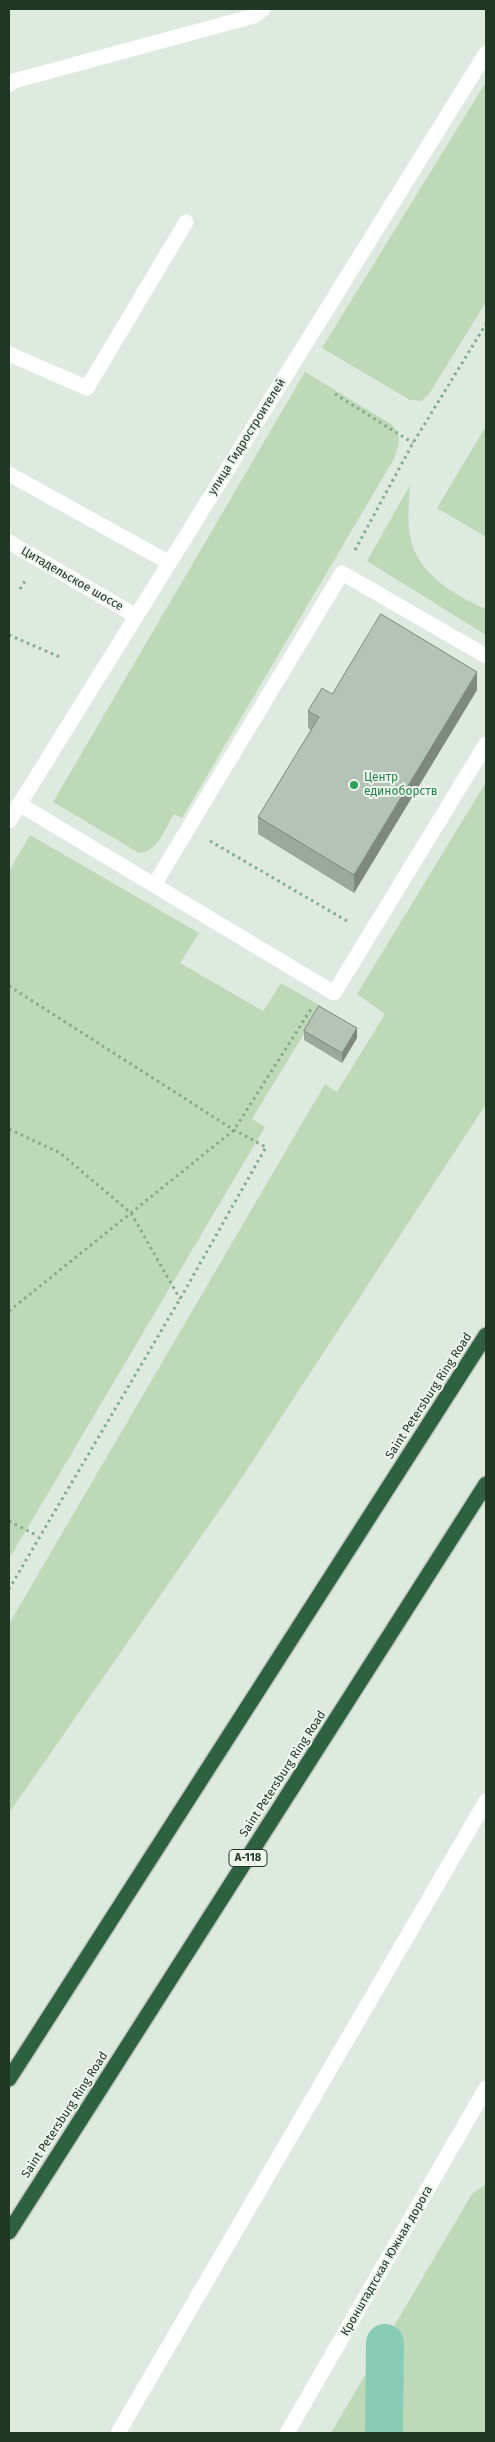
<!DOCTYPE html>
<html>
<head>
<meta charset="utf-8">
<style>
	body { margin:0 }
	#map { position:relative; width:495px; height:2442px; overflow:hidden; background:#dee9df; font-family:"Fira Sans",sans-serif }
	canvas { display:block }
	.frame { position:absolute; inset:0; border:10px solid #203726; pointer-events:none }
</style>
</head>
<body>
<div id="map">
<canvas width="495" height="2442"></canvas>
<div class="frame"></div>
</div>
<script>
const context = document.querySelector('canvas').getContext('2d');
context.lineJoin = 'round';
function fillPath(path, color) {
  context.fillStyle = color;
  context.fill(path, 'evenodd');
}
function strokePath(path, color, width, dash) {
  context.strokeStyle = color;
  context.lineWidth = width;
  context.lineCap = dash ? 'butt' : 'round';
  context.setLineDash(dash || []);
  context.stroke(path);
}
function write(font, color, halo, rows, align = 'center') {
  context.font = font + ' "Fira Sans",sans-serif';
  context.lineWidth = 4;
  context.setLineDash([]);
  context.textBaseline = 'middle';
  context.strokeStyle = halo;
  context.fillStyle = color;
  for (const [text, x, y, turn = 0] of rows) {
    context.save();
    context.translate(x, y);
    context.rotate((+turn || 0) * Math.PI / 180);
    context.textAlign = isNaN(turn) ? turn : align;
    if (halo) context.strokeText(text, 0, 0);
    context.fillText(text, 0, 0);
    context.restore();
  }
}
fillPath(new Path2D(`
	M486 82V302L429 394 421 401 410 400 322 348Z
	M305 372 391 424C402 435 400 442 395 457L182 818 174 814C166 827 157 853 139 853L53 802Z
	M486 426V537L437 508Z
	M410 485C409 501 407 518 410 535 415 572 455 596 486 609V635L367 561Z
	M486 782V1104L237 1485 9 1813V1624L325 1084 337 1092 385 1014 357 994Z
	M30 835 199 933 180 963 263 1011 281 983 321 1006 252 1119 265 1127 9 1559V871Z
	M486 2184V2433H331L472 2194Z`), '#bed9b8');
strokePath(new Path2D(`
	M384 2433 385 2343`), '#88ccb6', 38);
const motorway = new Path2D(`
	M9 2079 486 1335
	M9 2232 486 1484`);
strokePath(motorway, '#c1c7c2', 18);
strokePath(new Path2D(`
	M335 394 413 443
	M355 550 413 443 486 324
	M20 589 25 581
	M9 635 62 658
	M210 841 347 921
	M9 986 234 1130 266 1147 180 1299 9 1589
	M9 1129 60 1153 131 1213 180 1299
	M9 1311 234 1130 311 1009
	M9 1521 38 1536`), '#80ab89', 3, [2.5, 4]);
strokePath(new Path2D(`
	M9 85 10 82 254 16 263 9
	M9 354 87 388 186 222
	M19 804 334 993 486 744
	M154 885 342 573 486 656
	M118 2433 486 1801`), '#fff', 15);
strokePath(new Path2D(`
	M9 474 168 562
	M9 542 136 616
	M9 821 486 53
	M287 2433 486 2088`), '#fff', 15);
strokePath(motorway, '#2e613f', 15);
fillPath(new Path2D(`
	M477 690 354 893 258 834V817L311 730 308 728V711Z
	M304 1031 357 1038 342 1063 304 1040Z`), '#9ba89d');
fillPath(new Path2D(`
	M477 672V690L354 893V875Z
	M357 1028V1038L342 1063V1053Z`), '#7e887f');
const building = new Path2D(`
	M381 614 477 672 354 875 258 817 319 717 308 711 322 688 332 694Z
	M319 1006 357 1028 342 1053 304 1031Z`);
fillPath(building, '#b4c3b6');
strokePath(building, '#7e887f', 1);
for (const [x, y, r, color] of [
	[354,785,5,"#2e9e5b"]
]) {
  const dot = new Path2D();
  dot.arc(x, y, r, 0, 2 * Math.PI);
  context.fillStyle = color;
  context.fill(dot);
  strokePath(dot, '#eef6ee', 2);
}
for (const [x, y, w] of [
	[248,1858,38]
]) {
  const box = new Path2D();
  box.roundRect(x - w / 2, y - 8.5, w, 17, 4);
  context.fillStyle = '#eef6ee';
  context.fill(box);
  strokePath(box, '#203726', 1);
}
write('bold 11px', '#203726', null, [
	["А-118",248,1858]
]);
write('12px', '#203726', '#eef6ee', [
	["улица Гидростроителей",247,437,-58],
	["Цитадельское шоссе",72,579,30],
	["Saint Petersburg Ring Road",429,1396,-57],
	["Saint Petersburg Ring Road",283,1774,-57],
	["Saint Petersburg Ring Road",65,2115,-57],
	["Кронштадтская Южная дорога",387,2261,-60]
]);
write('12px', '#27864d', '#eef6ee', [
	["Центр",364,778],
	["единоборств",364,792]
], 'left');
</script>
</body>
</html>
